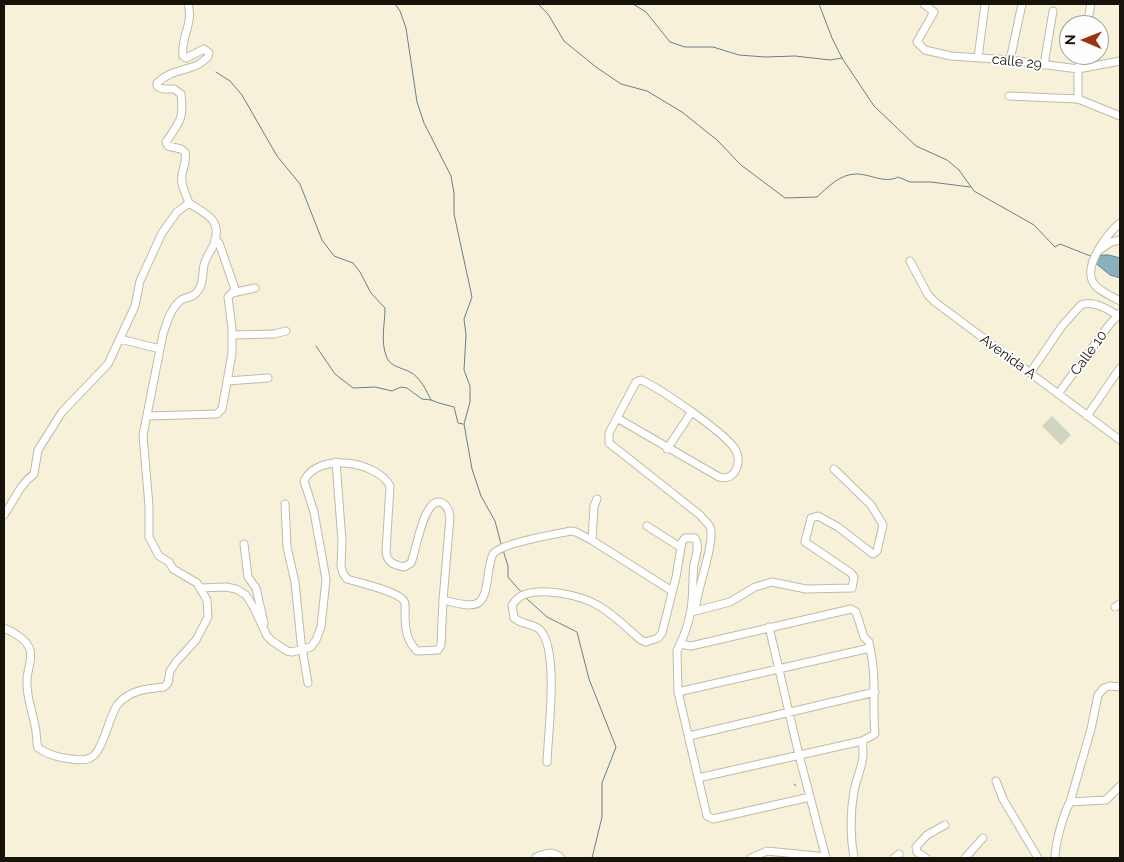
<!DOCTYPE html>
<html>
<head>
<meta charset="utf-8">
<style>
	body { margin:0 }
	#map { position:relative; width:1124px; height:862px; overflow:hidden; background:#f8f1da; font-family:Raleway,sans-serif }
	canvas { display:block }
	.frame { position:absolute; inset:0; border:5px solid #16130b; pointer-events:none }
	.north { position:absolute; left:1059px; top:15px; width:50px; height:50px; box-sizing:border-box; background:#fefefe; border:1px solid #a1a09d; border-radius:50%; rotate:271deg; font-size:14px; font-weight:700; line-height:20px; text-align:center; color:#16130b }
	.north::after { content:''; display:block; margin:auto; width:18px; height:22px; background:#9a330f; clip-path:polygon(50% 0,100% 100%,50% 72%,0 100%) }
</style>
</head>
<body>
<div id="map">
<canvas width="1124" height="862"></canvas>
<div class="frame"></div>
<div class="north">N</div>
</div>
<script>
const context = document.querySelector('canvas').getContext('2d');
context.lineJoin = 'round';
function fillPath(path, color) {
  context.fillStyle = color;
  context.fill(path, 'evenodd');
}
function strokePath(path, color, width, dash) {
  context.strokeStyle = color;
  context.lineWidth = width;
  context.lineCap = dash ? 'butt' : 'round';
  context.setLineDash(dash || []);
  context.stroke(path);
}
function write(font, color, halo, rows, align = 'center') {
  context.font = font + ' Raleway,sans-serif';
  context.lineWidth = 4;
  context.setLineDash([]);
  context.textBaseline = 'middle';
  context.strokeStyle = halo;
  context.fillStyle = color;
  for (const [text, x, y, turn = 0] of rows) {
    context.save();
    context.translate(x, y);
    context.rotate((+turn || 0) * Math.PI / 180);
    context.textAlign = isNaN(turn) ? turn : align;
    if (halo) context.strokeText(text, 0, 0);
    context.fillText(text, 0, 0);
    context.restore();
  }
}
fillPath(new Path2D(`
	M1052 416 1071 435 1061 445 1042 426Z`), '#cfd5c0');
const water = new Path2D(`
	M1100 255H1109L1120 258V278L1110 275 1093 261Z`);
fillPath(water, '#89b0bd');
strokePath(water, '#668188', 1);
strokePath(new Path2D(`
	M395 4 400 11 406 28 417 102 424 123 451 176 454 193V214L472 297 464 319 466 335 464 370 470 386V402L464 424 472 469 481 496 495 521 501 544
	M538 4 548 14 564 41 596 67 621 84 647 91 682 112 717 140 741 165 785 198 817 197C828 187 840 174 856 174 871 174 884 184 898 177L910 182H931L970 187
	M633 4 646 12 670 42 685 47H713L739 55 765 57 795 56 830 60 842 58
	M819 4 832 38 842 58 874 106 916 146 947 160 959 170 974 191 1034 225 1055 247 1060 244 1093 257
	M216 72 230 81 242 95 277 156 300 184 322 240 334 256 353 263 360 272 371 293 385 308C385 324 380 342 387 358 391 367 403 368 410 372 420 377 426 390 431 400
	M316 346 335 374 353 388 375 387 392 391 401 387 407 388 422 399 431 400 439 403 454 407 458 423 463 424
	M503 550 508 566V577L522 593
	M526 598 547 617 577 632 589 679 616 747 602 783V817L592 858
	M794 784 796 786`), '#668188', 1);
const minor = new Path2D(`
	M924 4 934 12 917 42 925 50 951 56 1010 60 1078 69 1120 61
	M1087 25 1091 4
	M978 58 985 4
	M1010 60 1022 4
	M1044 65 1053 11
	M1009 96 1078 99 1120 116
	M1078 99V69L1081 55
	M1120 223C1108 233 1085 263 1092 280 1095 290 1112 296 1120 301
	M215 239 219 243 236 292
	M1101 249 1111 242 1120 240
	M910 261 928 295 935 302 1120 440
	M232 335 274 334 286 331
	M120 339 160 349
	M1030 373 1062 326 1081 305C1093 300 1107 309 1117 315
	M227 381 268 378
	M1058 394 1109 325 1120 313
	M148 416 217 414 222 409 232 354V328L228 297 232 293 255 288
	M1087 416 1120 368
	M617 418 719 477C735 482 743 462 735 449 724 432 661 389 641 380L636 382 609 433V443L700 515C703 519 708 523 710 527 716 541 696 592 695 611L691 612
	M667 449 691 413
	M336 462 342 541 341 566 343 573 347 579C359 583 398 591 404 601 406 604 405 609 405 612 405 628 406 640 417 651L438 650 441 645 443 600
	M285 504 287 547 295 582 301 642 308 683
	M4 515C14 501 20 484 34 474L38 450 62 412 108 364 135 306 140 281 162 233 177 212 189 203
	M647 526 680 547
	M592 540 594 506 597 499
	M244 544 248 577 256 588 264 623
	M200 588 226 587 236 589 246 595 254 608 267 636 272 641 287 651 292 652 311 647 316 640 321 627 326 579 314 512 304 481C318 451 378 462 390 486L386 552C387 563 395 565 404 567L411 563C416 551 423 503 438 502 446 502 449 511 450 517L443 600C482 610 484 607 489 569 490 564 491 558 493 554 501 543 556 534 571 531L576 532 593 541 672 591
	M1115 607 1120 604
	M695 611 730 602 755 587 772 582 806 589 852 588 854 577 851 573 805 542 811 518 818 516 838 527 873 554 877 551 883 525 871 505 834 469
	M769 627 799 755 826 858
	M4 628C13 632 27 639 30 650 33 659 27 670 27 680 26 696 32 710 35 726 37 733 36 741 38 748 49 755 58 758 71 759 77 760 84 761 90 758 103 753 109 715 118 704 130 690 146 689 164 687L168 683 170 671 176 662 196 640 208 617 207 600 197 583 173 569 169 562 159 556 149 537V506L143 435 163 334C167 322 171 308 181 300 186 297 191 298 195 294 204 286 202 275 204 265 206 257 211 251 214 244 223 219 205 214 189 203 186 194 180 185 182 175 183 167 187 162 185 152L181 149 168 146 166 142C180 121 184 120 181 94L174 89H163L157 86V83C168 72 181 71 195 66 200 65 204 60 208 57L209 53 204 49 186 58 183 56C180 39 194 23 188 4
	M678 692 870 648 869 642 864 637 856 612 851 609 691 646 680 644 677 651 678 692 707 816 713 819 810 797
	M689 736 875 692
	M547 762C548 733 559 653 541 631 535 623 524 626 514 618L512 605C515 601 518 597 523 595 543 587 581 595 599 606 614 615 627 628 641 640L646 642 658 638 662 633 676 577 682 542 685 538H695C700 545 696 556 694 564 692 581 694 598 690 614 688 625 685 634 680 644
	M698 778 862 741 875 734C872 705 877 677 870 648
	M996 781 1003 799 1038 858
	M1070 802 1106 800 1120 786
	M536 857C545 854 553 850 561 858
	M751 858 767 851 826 857
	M854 858C850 835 850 814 854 791 858 771 866 762 862 741
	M894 858 899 854
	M926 858 917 852 916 847 927 835 945 825
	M965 858 983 838
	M1055 858C1055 844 1063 815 1070 802L1091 729 1098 695 1104 688 1110 686 1120 687`);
strokePath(minor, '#c1baa4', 9);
strokePath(minor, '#fff', 7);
write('14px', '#16130b', '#fefefe', [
	["calle 29",1017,62,6],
	["Calle 10",1089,353,-54],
	["Avenida A",1008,357,36]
]);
</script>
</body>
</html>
